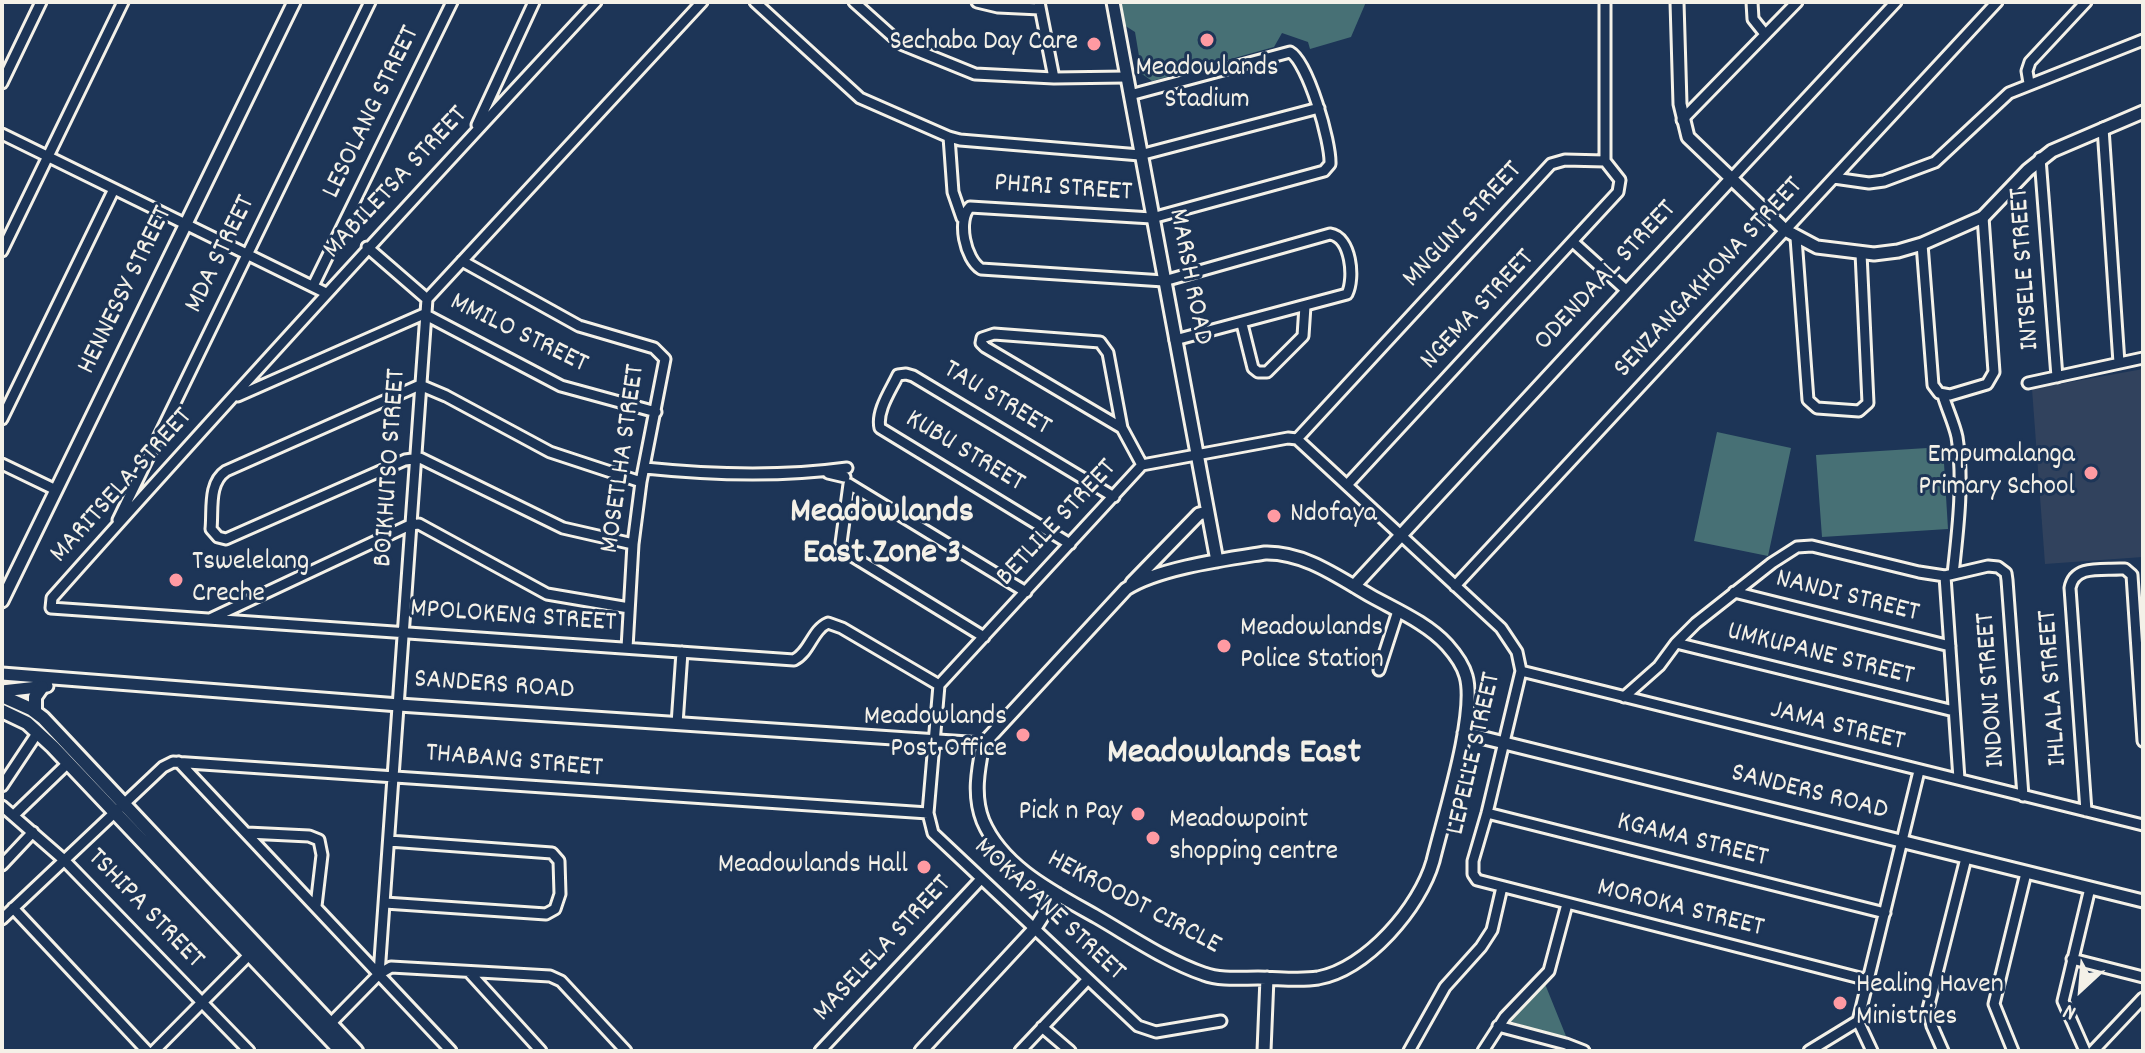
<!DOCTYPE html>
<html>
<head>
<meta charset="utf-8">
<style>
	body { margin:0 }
	#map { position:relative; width:2145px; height:1053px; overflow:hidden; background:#1d3557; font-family:Dekko,sans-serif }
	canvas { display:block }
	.frame { position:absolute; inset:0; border:4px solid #f4f1e8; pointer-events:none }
	.north { position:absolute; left:2041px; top:949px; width:80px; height:80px; -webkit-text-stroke:6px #1d3557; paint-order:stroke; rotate:206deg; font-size:22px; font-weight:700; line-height:32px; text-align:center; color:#f4f1e8 }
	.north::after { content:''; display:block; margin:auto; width:28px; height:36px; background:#f4f1e8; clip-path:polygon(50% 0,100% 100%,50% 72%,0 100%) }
</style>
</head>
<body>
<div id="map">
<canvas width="2145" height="1053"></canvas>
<div class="frame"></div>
<div class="north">N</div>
</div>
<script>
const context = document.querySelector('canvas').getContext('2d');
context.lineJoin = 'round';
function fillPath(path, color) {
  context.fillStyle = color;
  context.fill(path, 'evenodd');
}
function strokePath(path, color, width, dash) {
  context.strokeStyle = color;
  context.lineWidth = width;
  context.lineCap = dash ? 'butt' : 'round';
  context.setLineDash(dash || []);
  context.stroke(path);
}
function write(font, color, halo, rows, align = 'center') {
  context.font = font + ' Dekko,sans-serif';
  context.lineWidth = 6;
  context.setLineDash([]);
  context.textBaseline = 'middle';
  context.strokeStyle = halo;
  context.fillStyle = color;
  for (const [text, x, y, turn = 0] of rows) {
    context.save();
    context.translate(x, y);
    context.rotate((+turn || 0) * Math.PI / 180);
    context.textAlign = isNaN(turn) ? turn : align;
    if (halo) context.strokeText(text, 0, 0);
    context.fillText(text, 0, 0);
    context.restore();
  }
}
fillPath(new Path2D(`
	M2143 369V557L2045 564 2032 389Z`), '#31425d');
fillPath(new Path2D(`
	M1120 2H1366L1351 37 1310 49 1308 42 1282 33 1274 47 1152 81 1142 74 1135 32 1124 25Z
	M1717 432 1791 448 1768 556 1694 541Z
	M1943 447 1948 529 1822 537 1816 455Z
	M1545 984 1568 1041 1510 1021Z`), '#477075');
const minor = new Path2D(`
	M596 2C413 199 231 397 52 598L51 608 794 660C810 652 812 630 828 623L842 628 939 685
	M755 2 860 98 949 137 960 140 1140 155 1319 108
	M854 2 901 44 975 74 1054 78 1126 77
	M977 2 998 7 1040 9
	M1039 2 1054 78
	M1605 2V161
	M1752 2 1753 19 1765 34
	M2 83 41 2
	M2029 83 2027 71 2030 62 2086 2
	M1130 95 1290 52C1308 62 1331 142 1330 164L1324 171 1152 218 970 207C957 220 965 259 981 269L1164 281 1330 234C1351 237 1355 278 1347 294L1175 340
	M1682 120 1797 2
	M477 125 534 2
	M2103 128 2119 363
	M2 134 326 293
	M949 137 953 192 962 218
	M2040 158 2057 377
	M1834 178 1869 183 1884 181 1935 162 2009 93 2143 40
	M1730 180 1896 2
	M1796 238 1808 400 1817 408 1859 411 1868 403 1861 253
	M1573 242 1627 291
	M1922 244 1933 385 1939 393 1950 395 1987 384 1994 372 1983 217
	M367 247 427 299
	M2 251 123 2
	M462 261 579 326 654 348 665 359 641 482 633 544 627 648
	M313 286 452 2
	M1242 324 1253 368 1258 372H1267L1303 336 1305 306
	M2028 383 2143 358
	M1943 395C1947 409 1954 423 1957 437 1964 481 1958 529 1953 574
	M238 396 424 314 561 386 656 412
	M2 419 114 189
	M1122 428 1108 353 1100 342 994 334 982 338 981 343 985 347 1122 428 1142 465
	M1297 439 1551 164 1565 160 1605 161
	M2 464 56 490
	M645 468C712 475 781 477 847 468
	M828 473 845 477
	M1347 485 1618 192 1620 180 1605 161
	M118 520 370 2
	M633 544 563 528 420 458 405 460 226 539 218 537 211 529C213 510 208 483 226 471L420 385 446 396 550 452 641 482
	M1070 544 880 428C876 411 891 390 898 375L906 374 913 376 1114 497
	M1945 576 1959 779
	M1455 586 1997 2
	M1734 592 1950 646
	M212 618 410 525 419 524 547 594 629 608
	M984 637 844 551 841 543 849 484 1026 592
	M1676 643 1954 711
	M1379 670 1398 611
	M1521 671 2143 825
	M1624 697 1659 666 1676 643 1696 623 1772 563 1797 547 1812 546 1919 572 1945 576 1988 566 1998 567 2006 573 2007 580 2023 796
	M677 724 682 652
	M179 762 451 1051
	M2 786 38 732
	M2 806 64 860 249 1051
	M2086 811 2070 588C2074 565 2101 570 2120 569H2125L2132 575 2143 741
	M1487 813 1885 913
	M14 815 68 763
	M247 833 309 836 319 840 322 855 316 906
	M2 865 33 832
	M385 903 546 914 555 909 560 894 559 861 552 853 389 841
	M13 908 147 1051
	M2 919 163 767 173 762 928 813
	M2072 959 2143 977
	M469 972 541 1051
	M379 974 427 299 702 2
	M1221 1021 1156 1032 1138 1026 933 833 928 813 939 685 1142 465 1288 438 1297 439 1501 628 1517 652 1521 671 1487 813 1473 861V874L1477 880 1868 980
	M1858 1021 1872 1051
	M330 1024 379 974 391 967 550 976 561 981 626 1051
	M1498 1026 1566 1044 1584 1051
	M1042 1027 1070 1051
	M154 1051 249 955
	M820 1051 981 879
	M1020 1051 1088 979
	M1409 1051 1445 987 1481 947 1492 930 1502 887
	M1483 1051 1505 1017 1549 971 1567 904
	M1809 1051 1858 1021 1919 771
	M1943 1051 1932 1026 1928 1009 1966 858
	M2013 1051 1994 1004 2026 873
	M2085 1051 2063 1001 2090 888
	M2093 1051 2143 998`);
const tertiary = new Path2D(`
	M1113 2 1217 561
	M1677 2 1680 104 1688 137 1785 230 1817 247 1874 254 1898 251 1922 244 1983 217 2028 170 2052 151 2143 112
	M1265 553C1304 552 1338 577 1371 596 1396 610 1427 623 1447 645 1455 654 1463 665 1466 676 1477 714 1443 819 1433 861 1420 907 1367 969 1318 978 1299 981 1278 978 1258 978 1240 978 1220 980 1204 974 1168 962 1130 936 1097 917 1055 893 1003 868 983 821 973 796 978 770 983 744L1126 589C1158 568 1227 559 1265 553Z
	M1132 583 1199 514 1207 512
	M1354 586 1730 180
	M2 601 294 2
	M2 674 399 705 983 744
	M2 691 47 686
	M1464 733 2143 901
	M921 1051 1035 928 1057 894
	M1264 1051 1267 978`);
const secondary = new Path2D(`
	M2 696 31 709 43 718 356 1051
	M2 711 27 723 53 747 341 1051
	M35 711V697L42 687`);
strokePath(minor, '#f4f1e8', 15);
strokePath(tertiary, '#f4f1e8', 17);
strokePath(secondary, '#f4f1e8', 18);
strokePath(minor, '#1d3557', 9);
strokePath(tertiary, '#1d3557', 11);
strokePath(secondary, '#1d3557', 12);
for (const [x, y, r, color] of [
	[1207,40,8,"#ff9aa2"],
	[1094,44,8,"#ff9aa2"],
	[2091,473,8,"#ff9aa2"],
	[1274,516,8,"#ff9aa2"],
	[176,580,8,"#ff9aa2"],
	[1224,646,8,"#ff9aa2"],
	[1023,735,8,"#ff9aa2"],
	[1138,814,8,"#ff9aa2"],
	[1153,838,8,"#ff9aa2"],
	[924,867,8,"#ff9aa2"],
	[1840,1003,8,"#ff9aa2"]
]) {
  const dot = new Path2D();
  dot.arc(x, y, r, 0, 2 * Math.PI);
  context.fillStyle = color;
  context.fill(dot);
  strokePath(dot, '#1d3557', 3);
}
write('28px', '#f4f1e8', '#1d3557', [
	["Sechaba Day Care",1078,44],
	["Meadowlands",1207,70,"center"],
	["Stadium",1207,102,"center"],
	["Empumalanga",2075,457],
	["Primary School",2075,489],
	["Ndofaya",1290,516,"left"],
	["Tswelelang",192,564,"left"],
	["Creche",192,596,"left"],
	["Meadowlands",1240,630,"left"],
	["Police Station",1240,662,"left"],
	["Meadowlands",1007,719],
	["Post Office",1007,751],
	["Pick n Pay",1122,814],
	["Meadowpoint",1169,822,"left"],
	["shopping centre",1169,854,"left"],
	["Meadowlands Hall",908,867],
	["Healing Haven",1856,987,"left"],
	["Ministries",1856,1019,"left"]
], 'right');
write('28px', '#f4f1e8', '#1d3557', [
	["LESOLANG STREET",373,113,-64],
	["MABILETSA STREET",397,184,-47],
	["PHIRI STREET",1063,190,4],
	["MNGUNI STREET",1464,226,-47],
	["MDA STREET",222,255,-64],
	["INTSELE STREET",2027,269,-94],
	["MARSH ROAD",1188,277,79],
	["ODENDAAL STREET",1607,277,-47],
	["SENZANGAKHONA STREET",1710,279,-47],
	["HENNESSY STREET",127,291,-64],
	["NGEMA STREET",1479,311,-47],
	["MMILO STREET",518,335,26],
	["TAU STREET",996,400,31],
	["KUBU STREET",964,453,31],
	["MOSETLHA STREET",625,459,-82],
	["BOIKHUTSO STREET",392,468,-86],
	["MARITSELA STREET",123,487,-48],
	["BETLILE STREET",1058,524,-47],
	["NANDI STREET",1847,598,14],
	["MPOLOKENG STREET",513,618,4],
	["UMKUPANE STREET",1820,656,14],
	["SANDERS ROAD",494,687,4],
	["IHLALA STREET",2055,688,-94],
	["INDONI STREET",1993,690,-94],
	["JAMA STREET",1837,728,14],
	["LEPELLE STREET",1476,754,-77],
	["THABANG STREET",514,763,5],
	["SANDERS ROAD",1809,794,14],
	["KGAMA STREET",1692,842,14],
	["HEKROODT CIRCLE",1133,904,28],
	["TSHIPA STREET",144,910,46],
	["MOROKA STREET",1680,910,14],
	["MOKAPANE STREET",1048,911,43],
	["MASELELA STREET",884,950,-47]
]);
write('bold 36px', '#f4f1e8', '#1d3557', [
	["Meadowlands",882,515],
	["East Zone 3",882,556],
	["Meadowlands East",1234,756]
]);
</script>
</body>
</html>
